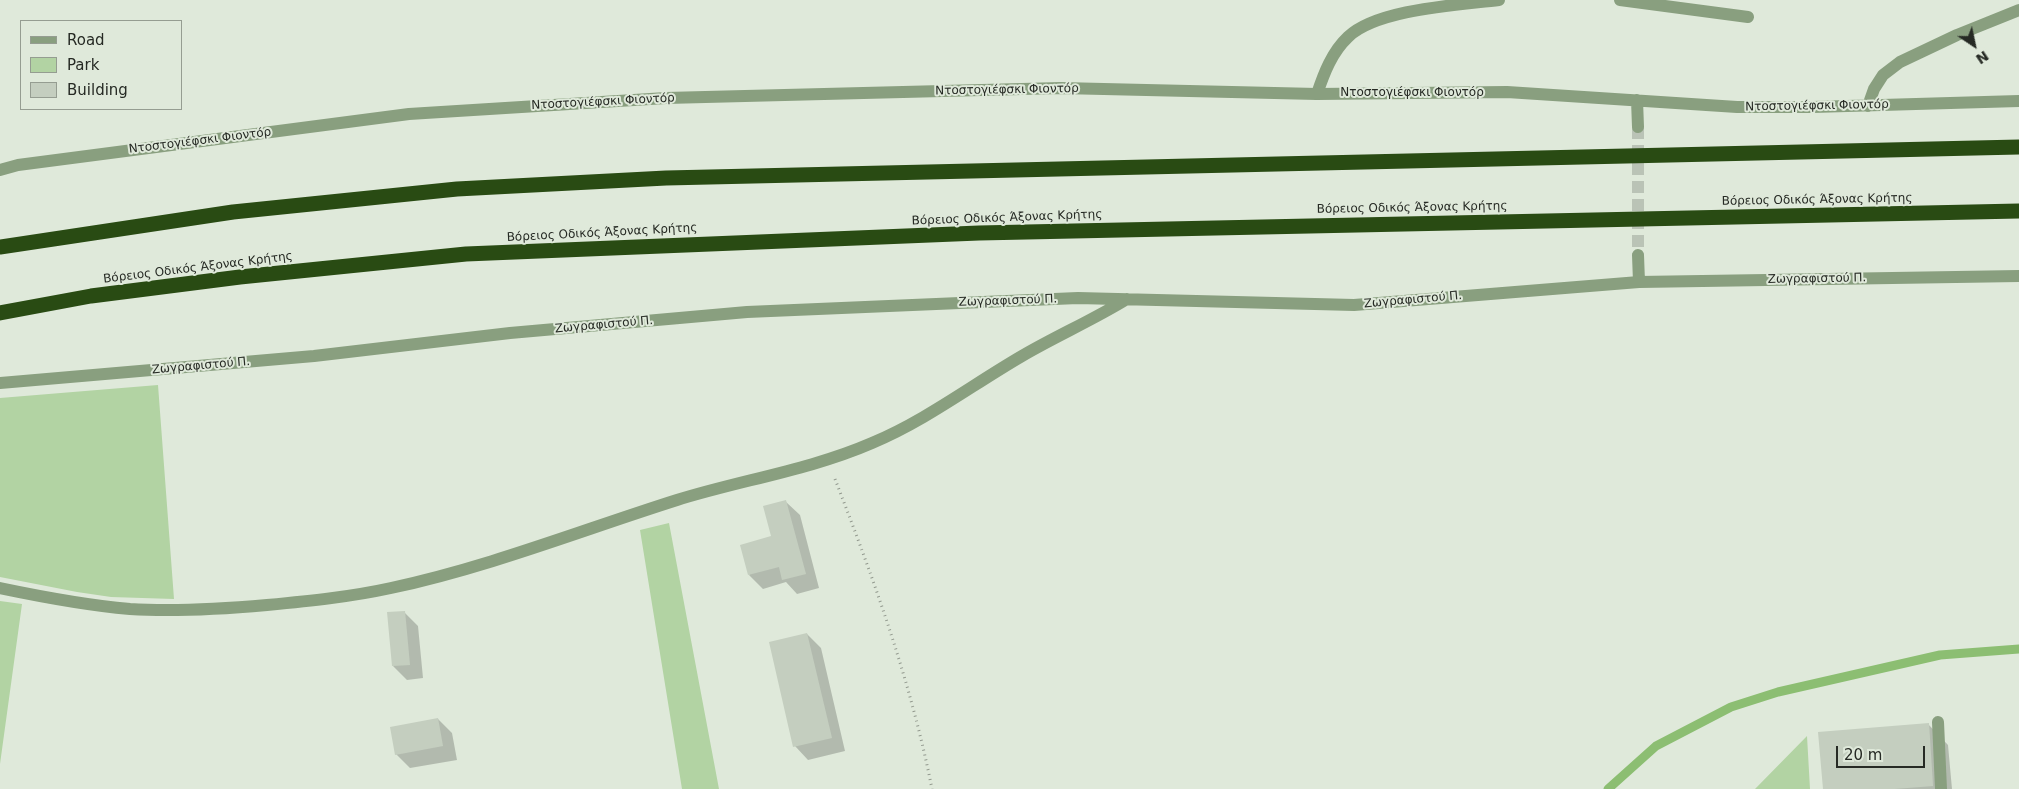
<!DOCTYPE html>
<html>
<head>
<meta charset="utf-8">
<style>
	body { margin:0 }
	#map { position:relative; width:2019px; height:789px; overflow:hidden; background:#dfe9da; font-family:"DejaVu Sans",sans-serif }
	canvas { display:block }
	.legend { position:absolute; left:20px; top:20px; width:162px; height:90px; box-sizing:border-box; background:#dfe9da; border:1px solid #959d91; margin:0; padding:6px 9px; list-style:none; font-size:15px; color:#262a24 }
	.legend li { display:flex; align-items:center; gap:10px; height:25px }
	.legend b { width:25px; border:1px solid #959d91 }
	.north { position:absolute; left:1949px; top:20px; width:50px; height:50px; -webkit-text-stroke:4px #dfe9da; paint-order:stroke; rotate:146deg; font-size:14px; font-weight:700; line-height:20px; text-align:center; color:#262a24 }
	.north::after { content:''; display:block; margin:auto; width:18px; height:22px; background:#262a24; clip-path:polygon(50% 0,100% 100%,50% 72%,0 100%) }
	.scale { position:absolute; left:1836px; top:746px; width:89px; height:22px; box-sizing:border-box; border:2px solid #262a24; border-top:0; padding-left:6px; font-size:15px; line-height:18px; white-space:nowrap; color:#262a24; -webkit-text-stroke:4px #dfe9da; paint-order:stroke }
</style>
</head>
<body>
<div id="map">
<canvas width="2019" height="789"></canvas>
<ul class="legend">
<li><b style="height:6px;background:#899f7f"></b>Road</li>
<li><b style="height:14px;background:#b2d3a3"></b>Park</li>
<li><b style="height:14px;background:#c4cebf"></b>Building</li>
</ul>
<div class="north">N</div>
<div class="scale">20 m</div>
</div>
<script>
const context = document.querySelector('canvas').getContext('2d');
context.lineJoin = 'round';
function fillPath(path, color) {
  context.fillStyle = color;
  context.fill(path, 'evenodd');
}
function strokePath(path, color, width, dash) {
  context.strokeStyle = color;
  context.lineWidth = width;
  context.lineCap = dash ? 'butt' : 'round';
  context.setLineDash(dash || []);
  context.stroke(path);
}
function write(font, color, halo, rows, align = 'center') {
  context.font = font + ' "DejaVu Sans",sans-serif';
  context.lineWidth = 4;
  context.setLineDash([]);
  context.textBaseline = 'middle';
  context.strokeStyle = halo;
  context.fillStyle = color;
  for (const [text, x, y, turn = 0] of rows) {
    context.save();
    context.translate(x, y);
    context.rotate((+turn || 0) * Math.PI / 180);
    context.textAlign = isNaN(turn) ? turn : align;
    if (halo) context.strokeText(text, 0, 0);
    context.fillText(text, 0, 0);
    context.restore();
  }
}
fillPath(new Path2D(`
	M158 385 174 599 111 597 77 592 0 577V398Z
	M669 523 719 789H682L640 530Z
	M0 601 22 604 0 764Z
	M1807 736 1810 789H1755Z`), '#b2d3a3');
fillPath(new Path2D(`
	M786 502 800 515 819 588 797 594 786 582 763 589 749 575 772 537Z
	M404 612 418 626 423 678 407 680 393 666Z
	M807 634 821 648 845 751 808 760 795 746Z
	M438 719 452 733 457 760 410 768 396 754Z
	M1928 724 1948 745 1952 789H1825Z`), '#0003');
strokePath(new Path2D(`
	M1608 789 1656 746 1731 707 1778 692 1940 655 2019 649`), '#8cbe72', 9);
fillPath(new Path2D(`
	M786 500 806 574 782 580 779 567 748 575 740 545 771 536 763 506Z
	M405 611 410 665 392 666 387 612Z
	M807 633 832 738 793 747 769 642Z
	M438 718 443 746 395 755 390 727Z
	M1929 723 1933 786 1894 789H1823L1818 732Z`), '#c4cebf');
strokePath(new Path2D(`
	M1638 127V255`), '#bac3b6', 12, [12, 6]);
strokePath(new Path2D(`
	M835 479C874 580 911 682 932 789`), '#939a8f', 3, [1, 4]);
strokePath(new Path2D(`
	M1620 0 1748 17
	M1317 94C1324 73 1332 52 1348 37 1377 9 1459 5 1499 0`), '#899f7f', 12);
strokePath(new Path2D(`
	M1637 100 1638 127
	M1868 106 1874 89 1883 75 1900 62 1957 35 2019 10
	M0 170 18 165 409 114 666 98 1061 88 1317 94 1507 92 1737 107H1813L2019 101
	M1638 255 1639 282
	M0 383 314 356 510 333 747 312 1078 298 1354 305 1639 282 2019 276
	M0 588C43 597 86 605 130 609 175 612 222 609 267 605 309 601 350 597 391 588 489 567 582 530 677 500 741 480 810 470 872 443 925 421 972 385 1022 356 1056 336 1093 320 1127 299
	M1938 722 1941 789`), '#899f7f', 12);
strokePath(new Path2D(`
	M0 247 233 212 457 189 666 178 2019 147
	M0 313 91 296 240 277 466 254 979 233 2019 211`), '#294b13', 15);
write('12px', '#262a24', '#dfe9da', [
	["Ντοστογιέφσκι Φιοντόρ",1007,90,-1],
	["Ντοστογιέφσκι Φιοντόρ",1412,93],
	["Ντοστογιέφσκι Φιοντόρ",603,102,-3],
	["Ντοστογιέφσκι Φιοντόρ",1817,106,-1],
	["Ντοστογιέφσκι Φιοντόρ",200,141,-7],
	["Βόρειος Οδικός Άξονας Κρήτης",1817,200,-1],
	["Βόρειος Οδικός Άξονας Κρήτης",1412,208,-1],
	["Βόρειος Οδικός Άξονας Κρήτης",1007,218,-2],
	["Βόρειος Οδικός Άξονας Κρήτης",602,233,-3],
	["Βόρειος Οδικός Άξονας Κρήτης",198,268,-7],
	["Ζωγραφιστού Π.",1817,279,-1],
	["Ζωγραφιστού Π.",1413,300,-5],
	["Ζωγραφιστού Π.",1008,301,-2],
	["Ζωγραφιστού Π.",604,325,-5],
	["Ζωγραφιστού Π.",201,366,-5]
]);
</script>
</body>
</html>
